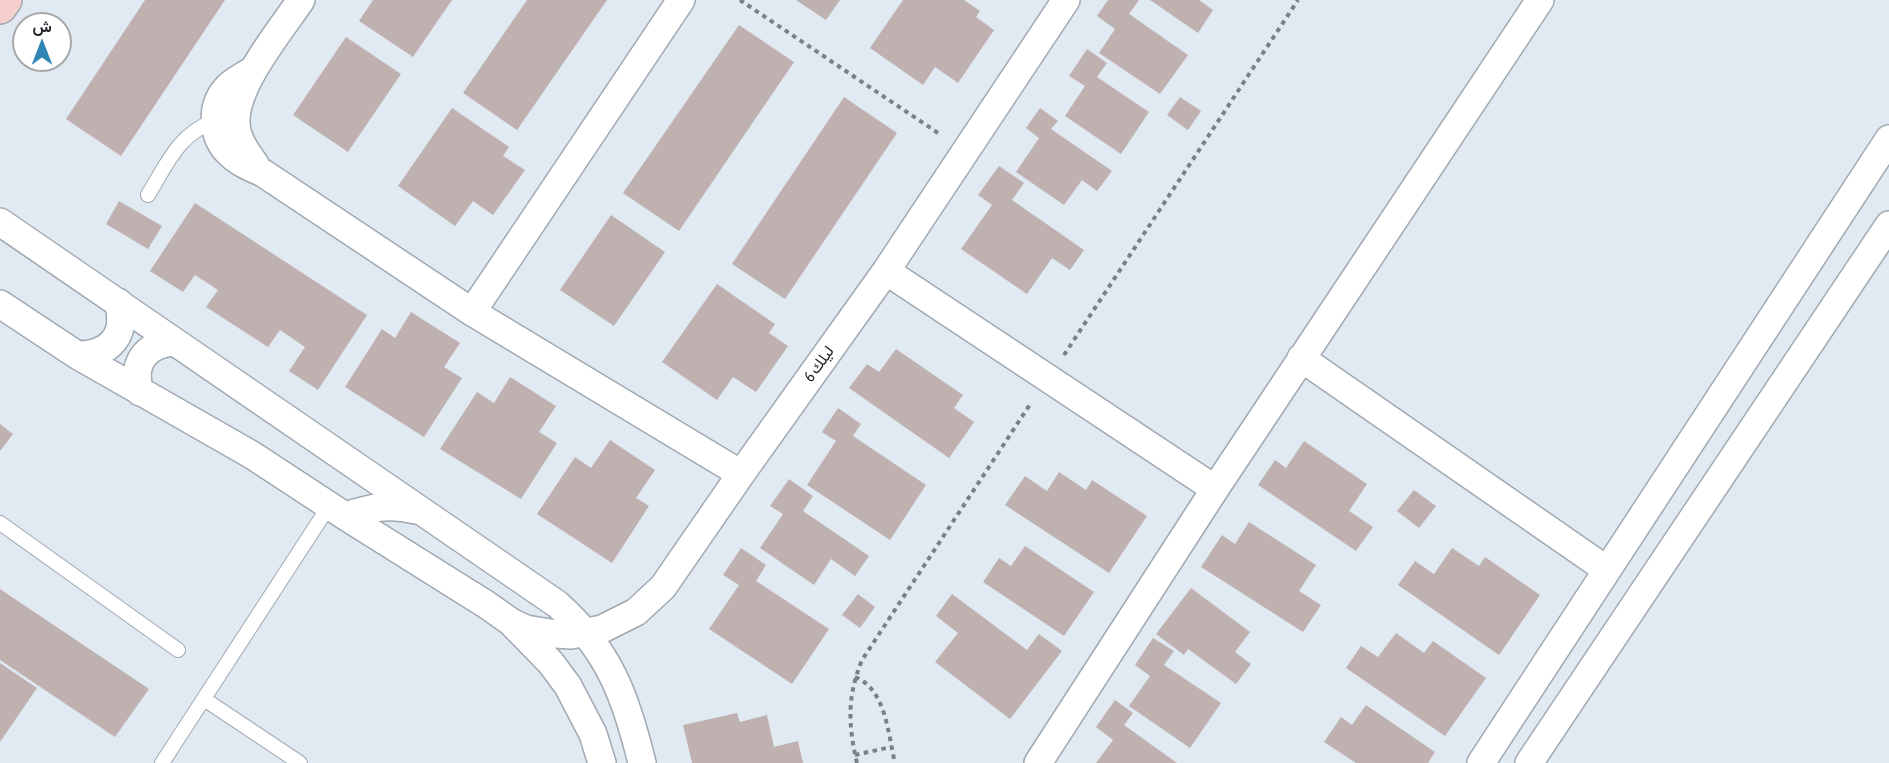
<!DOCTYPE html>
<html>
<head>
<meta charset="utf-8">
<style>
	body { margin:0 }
	#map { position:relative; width:1889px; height:763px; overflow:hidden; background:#e1e9f3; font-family:"Asap Condensed",Vazirmatn,sans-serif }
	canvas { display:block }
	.north { position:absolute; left:12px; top:12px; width:60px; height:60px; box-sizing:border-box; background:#fff; border:2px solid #a7a9aa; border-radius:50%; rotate:0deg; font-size:16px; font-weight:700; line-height:24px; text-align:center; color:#24272b }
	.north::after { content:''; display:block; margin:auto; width:21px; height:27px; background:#3286b6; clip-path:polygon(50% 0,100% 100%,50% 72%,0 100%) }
</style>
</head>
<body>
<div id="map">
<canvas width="1889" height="763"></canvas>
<div class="north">ش</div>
</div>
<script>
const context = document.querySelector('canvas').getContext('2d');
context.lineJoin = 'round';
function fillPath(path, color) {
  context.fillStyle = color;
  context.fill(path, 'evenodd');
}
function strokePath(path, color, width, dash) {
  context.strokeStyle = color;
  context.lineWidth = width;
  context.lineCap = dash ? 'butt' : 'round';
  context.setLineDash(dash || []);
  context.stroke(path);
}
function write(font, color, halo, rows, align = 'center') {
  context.font = font + ' "Asap Condensed",Vazirmatn,sans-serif';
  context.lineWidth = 5;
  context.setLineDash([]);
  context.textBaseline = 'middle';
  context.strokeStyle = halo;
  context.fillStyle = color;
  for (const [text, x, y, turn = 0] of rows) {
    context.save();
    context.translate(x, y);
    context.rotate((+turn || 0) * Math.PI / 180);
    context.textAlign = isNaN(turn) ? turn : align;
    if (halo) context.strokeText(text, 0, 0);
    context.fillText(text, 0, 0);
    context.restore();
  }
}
fillPath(new Path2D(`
	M145 0H225L121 156 66 119Z
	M373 0H452L413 57 359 21Z
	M527 0H607L517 130 463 93Z
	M796 0H840L826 20Z
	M903 0H964L980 11 976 17 994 30 958 83 935 67 923 85 870 48Z
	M1108 0H1139L1129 14 1188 55 1160 94 1099 53 1115 29 1097 16Z
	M1150 0H1199L1213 10 1198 33Z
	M739 25 794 62 679 231 623 193Z
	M346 37 401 74 348 152 293 115Z
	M1087 49 1107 63 1097 77 1149 112 1121 154 1065 116 1085 86 1069 76Z
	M844 97 897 133 785 299 732 264Z
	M1180 97 1201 111 1188 130 1167 115Z
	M452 108 509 147 503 156 525 170 493 215 473 201 455 226 398 186Z
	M1040 108 1058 121 1051 129 1112 171 1097 191 1082 180 1064 205 1016 172 1039 138 1026 128Z
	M999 166 1024 183 1012 200 1084 250 1070 270 1052 258 1027 294 961 249 992 205 978 195Z
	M119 201 162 226 148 249 106 224Z
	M195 203 367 315 318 390 289 371 305 347 280 330 268 347 206 307 218 290 195 275 183 292 150 271Z
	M611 215 665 252 614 326 560 290Z
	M717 284 775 324 769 333 788 346 756 392 733 377 717 400 662 362Z
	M411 312 460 343 444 367 462 378 424 437 345 387 382 329 395 338Z
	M896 349 963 395 954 408 974 422 949 458 849 388 867 364 879 372Z
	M510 377 556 406 539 432 557 443 521 499 440 449 477 392 494 403Z
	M838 408 861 424 853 436 926 485 890 540 807 485 836 441 822 432Z
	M0 424 13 434 0 451Z
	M610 440 655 470 636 498 649 506 612 563 537 514 575 457 591 468Z
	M1304 441 1367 484 1349 511 1373 527 1356 551 1258 485 1275 460 1286 468Z
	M1059 472 1086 490 1092 480 1147 516 1109 573 1005 505 1025 476 1047 491Z
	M789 479 813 496 803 511 869 556 855 576 831 559 814 585 760 548 783 514 770 506Z
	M1414 490 1436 506 1419 528 1397 511Z
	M1249 522 1316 565 1299 591 1321 605 1303 632 1201 567 1222 535 1235 544Z
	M1025 546 1094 592 1064 636 983 582 999 558 1011 566Z
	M741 548 766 565 756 581 829 629 792 684 709 629 739 585 723 575Z
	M1452 548 1479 566 1485 557 1540 595 1499 655 1398 585 1415 561 1434 574Z
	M1191 588 1250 632 1235 652 1251 664 1236 684 1188 649 1184 655 1156 634Z
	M0 589 149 689 115 737 0 660Z
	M858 594 875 607 860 628 842 615Z
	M952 594 1027 650 1039 634 1062 651 1010 719 935 662 958 633 936 616Z
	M1396 633 1424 653 1433 641 1486 678 1445 736 1346 668 1361 646 1378 657Z
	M1153 638 1174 651 1164 665 1221 703 1190 748 1129 706 1150 676 1135 665Z
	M0 663 37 688 0 742Z
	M1115 700 1133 713 1124 725 1177 763H1096L1113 740 1096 727Z
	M1366 705 1435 752 1428 763H1356L1324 742 1341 717 1352 725Z
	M737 713 740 722 767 715 774 747 798 741 803 763H692L683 725Z`), '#bfb1b0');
const lane = new Path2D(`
	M148 195C167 164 179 133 215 121
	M0 523 178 650
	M204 699 300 763
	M162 763 329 506`);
const street = new Path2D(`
	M253 70C244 76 232 81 226 89 210 107 212 138 230 154 239 163 252 168 263 173L472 312 741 474
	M255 164C246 152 236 138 236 122 235 85 280 31 301 0
	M0 222 557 604C609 650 626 697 642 763
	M886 271 1215 489
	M0 304 77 355 252 455 345 516 487 605 511 622 551 663 568 686 593 734 602 763
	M472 312 681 0
	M77 355C110 355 128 335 118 302
	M1301 358 1607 570
	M140 392C131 364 145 344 174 342
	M345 516C370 508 389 503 415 510
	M511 622 526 629 556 634 571 635 602 629 636 612 663 587 741 474 886 271 1066 0
	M1038 763 1215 489 1540 0
	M1481 763 1889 139
	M1529 763 1889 225`);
const secondary = new Path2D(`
	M0 7 5 0`);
strokePath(lane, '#a0a8b1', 16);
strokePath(street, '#a0a8b1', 30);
strokePath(secondary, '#a0a8b1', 36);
strokePath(new Path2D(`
	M740 0 941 135
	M1064 355 1298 0
	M855 677C886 689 888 734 895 763
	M855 755 891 747
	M857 763C848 724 847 697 862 660L1031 403`), '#7b8087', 4, [4.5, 4.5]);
strokePath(lane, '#fff', 14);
strokePath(street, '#fff', 27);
strokePath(secondary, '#f5cfce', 33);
write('16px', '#24272b', '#fff', [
	["ليلك 6",819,364,-54]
]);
</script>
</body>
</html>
